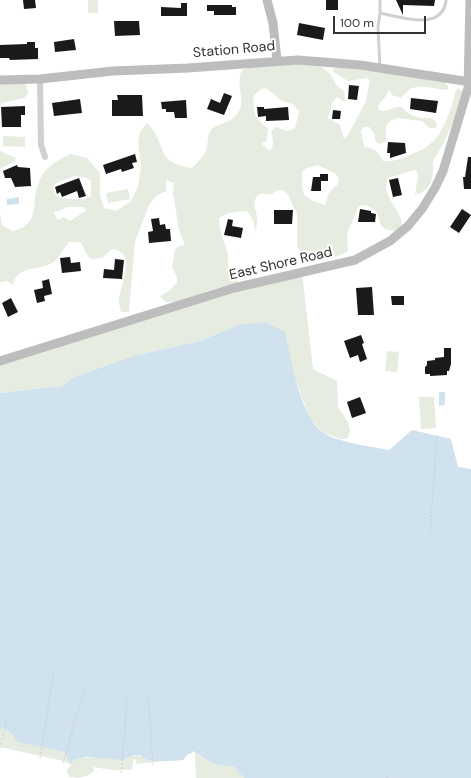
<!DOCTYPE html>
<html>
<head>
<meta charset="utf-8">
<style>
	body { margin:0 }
	#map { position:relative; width:471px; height:778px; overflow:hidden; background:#fff; font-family:"DM Sans",sans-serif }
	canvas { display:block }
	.scale { position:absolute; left:333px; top:16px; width:93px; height:18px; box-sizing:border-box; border:2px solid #333; border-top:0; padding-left:5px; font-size:12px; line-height:14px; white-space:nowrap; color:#333; -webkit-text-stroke:3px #fff; paint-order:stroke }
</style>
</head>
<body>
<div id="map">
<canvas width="471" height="778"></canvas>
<div class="scale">100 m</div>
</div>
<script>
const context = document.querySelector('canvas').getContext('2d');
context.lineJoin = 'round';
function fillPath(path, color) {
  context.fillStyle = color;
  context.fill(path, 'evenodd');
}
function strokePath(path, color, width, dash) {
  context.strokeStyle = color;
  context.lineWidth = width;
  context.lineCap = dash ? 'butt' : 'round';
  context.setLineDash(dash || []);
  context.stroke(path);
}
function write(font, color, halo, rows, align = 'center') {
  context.font = font + ' "DM Sans",sans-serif';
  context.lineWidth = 4;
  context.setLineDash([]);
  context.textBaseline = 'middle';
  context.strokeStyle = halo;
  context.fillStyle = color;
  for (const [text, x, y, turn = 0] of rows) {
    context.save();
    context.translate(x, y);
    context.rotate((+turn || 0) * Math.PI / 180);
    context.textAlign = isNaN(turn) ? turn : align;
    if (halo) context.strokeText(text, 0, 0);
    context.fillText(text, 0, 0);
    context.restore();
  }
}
fillPath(new Path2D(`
	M88 0H98V13H88Z
	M289 64C301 64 319 61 328 72 335 79 334 86 344 91L345 101H343L337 97 332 103 328 118 340 125 344 139 348 135 366 101 370 80 367 78 348 81 332 71 336 66 445 82 448 86V89L445 90C435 89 421 84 410 89 407 91 404 95 401 98L392 95 389 89C387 98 381 100 378 107L380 111C388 112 393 106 402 107 406 112 415 118 421 118 429 119 434 116 437 125L435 128H429L422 121 398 118 390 121 386 126V142L379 144 375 140V134L369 127H363L361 131 364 147C374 148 379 152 383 161 392 162 401 159 410 155 436 145 441 134 451 108 454 101 453 94 458 88L462 91C460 107 444 148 433 160 433 176 434 185 420 194H415L418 177 417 171 414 170 388 178C380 197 401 208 402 225L395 231C375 229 383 222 375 210L366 205 359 206 347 233 348 251C338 259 318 259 306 256L297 247V214L288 195 283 190H279L271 194H259C250 203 257 209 257 219 257 224 256 229 256 233L253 220 248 212C239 210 227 213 219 218L220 230 228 254V265L231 273 238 279V283L235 286C210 285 190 303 165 302L160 296 169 291 177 282V277L172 267 175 249 179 246 185 245 179 230 173 193 174 183 166 180V191L156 196 149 205 135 242 129 312H121C120 308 119 304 119 300 120 285 138 252 112 249L102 258 92 259C85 256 85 247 80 242H69C64 248 60 255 56 260 44 272 17 263 13 285L7 281 0 282V212L2 225 12 231C42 225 30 203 39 182 44 167 57 161 70 154L87 158 100 173V195L104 208 116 211 131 201 138 187 141 167 138 141 140 132 147 123C169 145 153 162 192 168 196 163 204 157 206 151 208 145 207 135 211 130 219 121 232 126 240 109 245 97 235 86 242 70L255 66ZM266 88 282 101 293 104 299 112 295 128 287 131 275 127 271 132C273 139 275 146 269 151L261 143 267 141 268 128C255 120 252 111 254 95L261 89ZM318 165 336 174 339 179 338 184 329 193 325 205 313 201 304 195 302 185V172L307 168ZM74 176 87 178 91 181V196C85 200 82 199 76 199 64 198 56 201 53 187L56 183ZM67 207H83L87 210 70 221 64 217 58 220 53 212 59 211Z
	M26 83 28 93 24 98 2 103 0 105V84Z
	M3 136 25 137V147L3 146Z
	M0 151 16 158 14 162 1 168 0 177Z
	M128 189 130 199 108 203 106 193Z
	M302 272 313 369 337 381 338 407 348 422 350 432 347 439H341L324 433 310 418 296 381 238 325 200 341 133 356 74 377 62 386 0 393V361Z
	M387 351 399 352 397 372 385 371Z
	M419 397H434L436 428 421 429Z
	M3 728 13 735 64 752 70 764 59 760 0 747V730Z
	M195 753 213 764 234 767 244 778H196Z
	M138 755 147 759 163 760 166 761 136 764V759L133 760 132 770H112L93 767 94 770C88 778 79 778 70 777L66 770 72 764 73 760C90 756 108 758 125 759L128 757Z`), '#e6ecdf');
fillPath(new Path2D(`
	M19 197V204L7 205V199Z
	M265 322 285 332C291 359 300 417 324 433 337 442 373 447 389 450L412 430 451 439 458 467 471 469V778H244L234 767 213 764 193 751 192 753 188 754 183 760C174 761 154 762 146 759 143 758 142 755 138 755 132 755 128 757 123 760L87 757 73 760 72 764H70L64 752 17 742 13 735 3 728 0 730V393L62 386 74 377 133 356 200 341 238 325Z
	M439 392H445V405L439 406Z`), '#cfe2ee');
fillPath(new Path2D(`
	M23 0H35L36 8 24 9Z
	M326 0H338V10H326Z
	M396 0H435L434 6 403 5V15Z
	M181 3H187V16H161V7L181 8Z
	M207 5H232V7H236V15H214V11H207Z
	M114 21H139L140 35 115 36Z
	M299 23 325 28 323 40 297 35Z
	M74 39 76 50 55 52 54 42Z
	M27 42H35V48H38V59L10 60 9 58H0V45L27 44Z
	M349 85 359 86 357 100 348 99Z
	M224 93 232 96 224 115 207 109 211 99 220 103Z
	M117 95H142L143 116H112V100H118Z
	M411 98 438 101 436 113 410 109Z
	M80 99 82 113 54 116 52 103Z
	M186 100 187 118H175L174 112H166V109H162L161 102Z
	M25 106V115H21V127H2L1 107Z
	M257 107H264V109L288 107 289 120 266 121V116L258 117Z
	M333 110 341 111 340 119H332Z
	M388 142 405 143 406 153 390 158V153H387Z
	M135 154 137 162 132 163 134 168 122 172 121 169 106 174 103 165Z
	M468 157H471V189H464L463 177H465Z
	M17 165 18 167 30 168 31 186 15 187 11 178H5L3 171Z
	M320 174H328V181H321V191H311L313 177H320Z
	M79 178 86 196 79 198 77 191 62 197 60 192 57 194 55 187Z
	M398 178 402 195 393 197 389 180Z
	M360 209 371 211V213L376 214 375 222H358Z
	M462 209 471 215 459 233 450 227Z
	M274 210H293L292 224H274Z
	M159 218 160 225 165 224 166 229H170L171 241 149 243 148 232 153 231 151 219Z
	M228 219 233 220 232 226 243 228 241 238 224 235Z
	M70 257 71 263 80 262 81 271 62 273 60 258Z
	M115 259 124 260 122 279 103 278 104 269 114 270Z
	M49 279 52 294 44 296 45 301 37 303 34 290 43 288 42 281Z
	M372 287 374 315H358L356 288Z
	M391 296H404V305H392Z
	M11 298 18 312 8 317 2 303Z
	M361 335 364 343 362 344 367 359 360 362 358 355 350 358 344 341Z
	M444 348H451V364L449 371H447V375L430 376V374H425V367L427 365V361L435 360V358L444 357Z
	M360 397 366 413 352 418 347 402Z`), '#1a1a1a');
strokePath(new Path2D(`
	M430 533 437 435
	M148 695 153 765
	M69 725 73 726
	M0 748 7 718
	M40 758 54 670
	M63 763 86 685
	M121 773 126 717V694
	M386 777 388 778`), '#cdcdcd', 1, [2, 2]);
strokePath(new Path2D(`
	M380 0V13C400 17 443 32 446 0
	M380 13 378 27 380 67`), '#d0d0d0', 3);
strokePath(new Path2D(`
	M40 79 41 145 45 157`), '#d0d0d0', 6);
strokePath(new Path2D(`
	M267 0 273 23 277 60
	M0 80 40 79 113 71 188 68 298 60 360 65 471 82
	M0 361 234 288 355 260 390 241 408 226 422 209 435 188 443 171 468 88 470 0`), '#bdbdbd', 9);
write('14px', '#333', '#fff', [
	["Station Road",234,50,-5],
	["East Shore Road",281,264,-13]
]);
</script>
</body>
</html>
